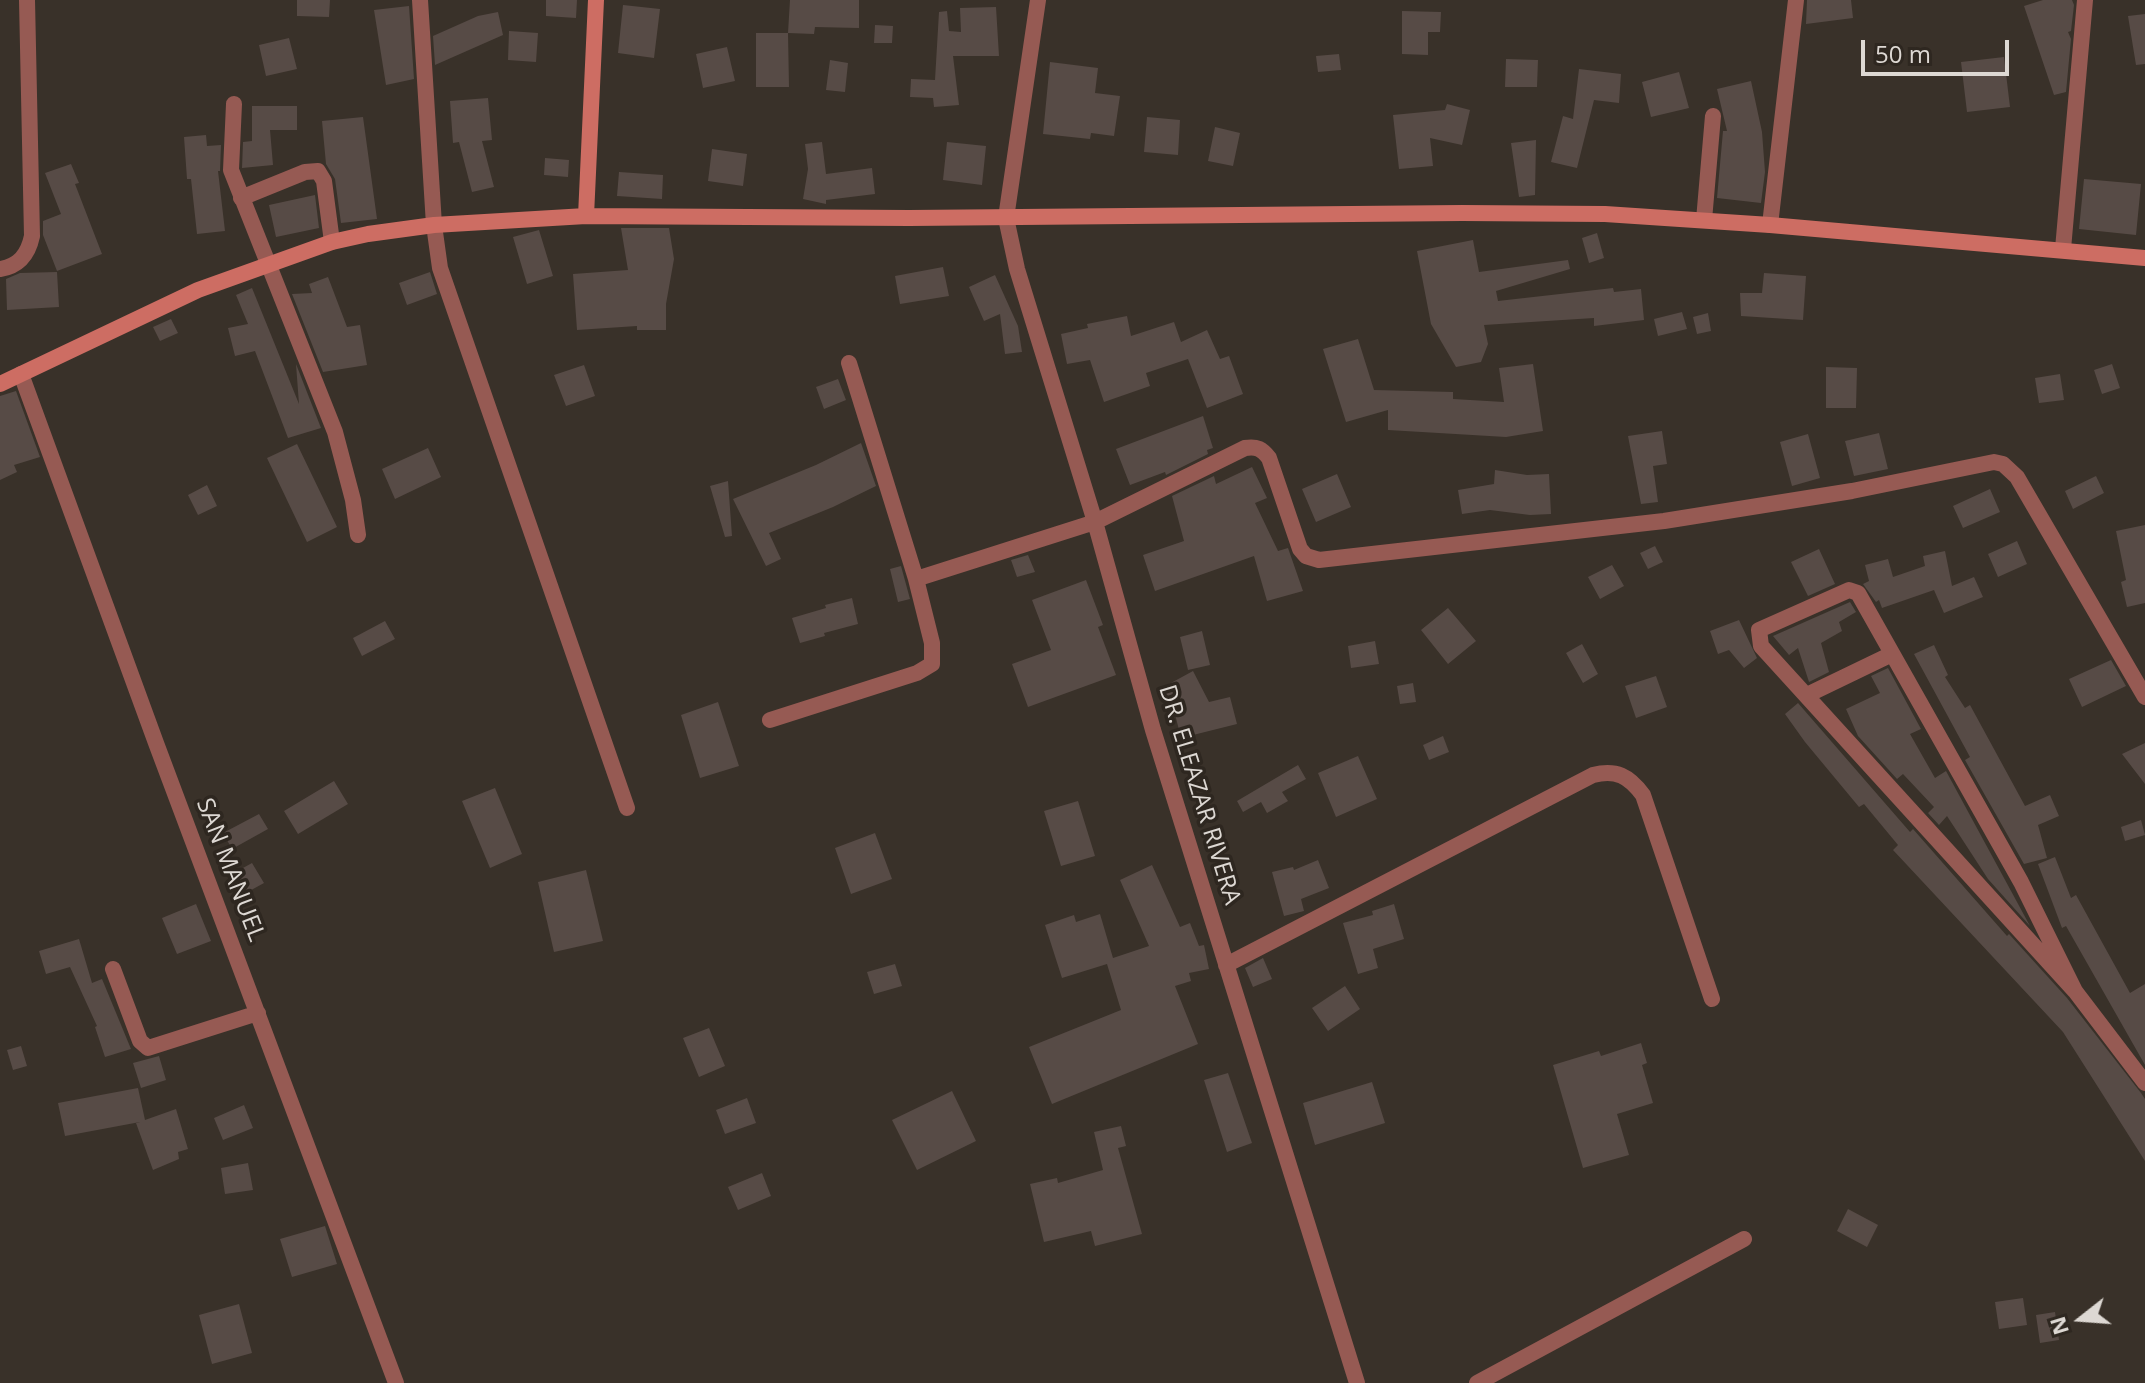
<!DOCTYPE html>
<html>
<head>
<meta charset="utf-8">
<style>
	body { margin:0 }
	#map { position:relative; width:2145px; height:1383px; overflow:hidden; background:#393129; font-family:"Open Sans",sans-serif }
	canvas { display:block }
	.north { position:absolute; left:2041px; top:1279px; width:80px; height:80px; -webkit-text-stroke:6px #2e2720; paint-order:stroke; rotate:253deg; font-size:22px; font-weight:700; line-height:32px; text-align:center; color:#ddd8d3 }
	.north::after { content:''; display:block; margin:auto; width:28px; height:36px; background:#ddd8d3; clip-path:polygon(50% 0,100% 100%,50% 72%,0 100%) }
	.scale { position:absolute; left:1861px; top:40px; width:148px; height:36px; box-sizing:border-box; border:4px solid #ddd8d3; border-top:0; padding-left:10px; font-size:24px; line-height:28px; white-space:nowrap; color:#ddd8d3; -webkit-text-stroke:6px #2e2720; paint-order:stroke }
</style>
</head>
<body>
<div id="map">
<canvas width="2145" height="1383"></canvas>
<div class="north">N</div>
<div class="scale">50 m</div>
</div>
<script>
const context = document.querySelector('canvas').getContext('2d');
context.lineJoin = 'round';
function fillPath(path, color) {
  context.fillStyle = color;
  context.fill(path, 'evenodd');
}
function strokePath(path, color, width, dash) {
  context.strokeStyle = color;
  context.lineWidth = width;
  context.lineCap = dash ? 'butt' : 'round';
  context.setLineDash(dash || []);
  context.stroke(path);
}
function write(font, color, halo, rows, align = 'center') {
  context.font = font + ' "Open Sans",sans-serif';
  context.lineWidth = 7;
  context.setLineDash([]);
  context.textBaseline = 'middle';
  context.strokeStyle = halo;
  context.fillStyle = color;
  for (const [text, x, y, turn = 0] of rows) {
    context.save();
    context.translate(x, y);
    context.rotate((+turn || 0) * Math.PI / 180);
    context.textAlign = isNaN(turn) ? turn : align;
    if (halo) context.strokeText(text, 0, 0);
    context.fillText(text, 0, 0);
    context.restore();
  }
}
fillPath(new Path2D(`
	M297 0H330L329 17 297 16Z
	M546 0H577L576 18 546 16Z
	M790 0H859V28L815 27 814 34 788 33Z
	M1807 0H1851L1853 18 1806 24Z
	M2043 0H2072L2074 5 2071 31 2068 32 2071 39 2066 92 2054 95 2024 6Z
	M623 5 660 9 654 58 618 53Z
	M409 6 414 79 386 85 374 10Z
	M996 7 999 56H953L959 105 934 107 933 98 910 97 911 79 935 80 939 12 947 11 949 31 961 32 960 8Z
	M1402 11 1441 12 1440 32H1428V55L1402 54Z
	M498 12 503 35 435 65 433 36 478 16Z
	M2145 14V64L2136 65 2128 16Z
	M875 25 893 26 892 43H874Z
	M509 31 538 33 536 62 508 60Z
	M756 33H788L789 87H756Z
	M289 38 297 69 266 76 259 45Z
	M727 47 735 81 703 88 696 54Z
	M1339 54 1341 70 1318 72 1316 56Z
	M2004 57 2010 107 1967 112 1961 62Z
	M1506 59 1538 60 1537 87H1505Z
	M830 60 848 63 845 92 826 90Z
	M1050 62 1098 68 1095 93 1120 96 1114 136 1091 133 1090 139 1043 134Z
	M1579 69 1621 74 1619 103 1594 100 1577 168 1551 162 1563 116 1573 119Z
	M1679 72 1689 108 1651 117 1642 82Z
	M1751 81 1762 132 1765 172 1761 203 1717 198 1723 131H1727L1717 89Z
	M488 98 492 140 482 141 494 187 472 192 459 142 453 143 450 101Z
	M1447 104 1470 110 1462 145 1430 138 1433 166 1399 169 1393 115 1445 110Z
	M252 106H297V130H270L273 165 242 168 243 142 252 141Z
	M363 117 377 219 341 223 335 179 326 164 322 121Z
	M1147 117 1180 120 1178 155 1144 152Z
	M1215 127 1240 133 1233 166 1208 161Z
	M206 135 207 146 221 145 220 171H218L225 231 197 234 191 179H187L184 137Z
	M1536 140 1535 195 1519 197 1511 143Z
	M822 142 826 174 872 168 875 194 826 200V204L803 199 808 169 805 144Z
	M947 142 986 146 982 185 943 180Z
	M712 149 747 154 743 186 708 181Z
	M545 158 569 160 568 177 544 175Z
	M71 164 79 183 75 184 102 254 57 271 43 235V221L61 214 45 173Z
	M619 172 663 175 662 199 617 196Z
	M2084 179 2141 184 2136 235 2079 229Z
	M315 195 319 228 276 237 269 205Z
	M621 228H669L674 259 666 304V330H637V326L577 330 573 274 628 270Z
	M539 230 553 276 527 284 513 237Z
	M1597 233 1604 258 1589 263 1582 238Z
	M1473 240 1479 272 1568 260 1570 269 1496 291 1498 301 1613 288 1614 292 1641 289 1644 320 1594 326V318L1484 325 1488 344 1481 362 1456 367 1431 324 1417 251Z
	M943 267 949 296 900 304 895 276Z
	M57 272 59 307 7 310 6 279 20 273Z
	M430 272 437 294 407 305 399 283Z
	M1764 273 1806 276 1803 320 1741 316 1740 293H1762Z
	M995 275 1018 326 1022 352 1005 354 1000 314 984 321 969 287Z
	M328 277 347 327 360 325 367 365 323 372 292 294 312 293 309 284Z
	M252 288 299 404 296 364 321 428 288 438 255 351 235 356 228 328 248 324 236 295Z
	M1682 312 1687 329 1658 336 1654 319Z
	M1708 313 1711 331 1697 334 1693 317Z
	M1127 316 1131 336 1174 322 1181 342 1207 330 1220 359 1229 356 1243 394 1207 408 1188 359 1146 373 1150 386 1104 402 1090 360 1067 364 1061 334 1088 328 1087 324Z
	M171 319 178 333 160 341 153 327Z
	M1358 339 1374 390 1453 392V399L1504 402 1499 368 1533 364 1543 431 1506 437 1388 430V410L1346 422 1323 349Z
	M2112 364 2120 388 2102 394 2094 370Z
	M584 365 595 396 566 406 554 375Z
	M1826 367 1857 368 1856 408H1826Z
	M2060 374 2064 400 2039 403 2035 378Z
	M838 379 846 400 824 409 816 387Z
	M16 391 40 457 14 465 17 472 0 480V396Z
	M1203 416 1213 448 1207 450 1208 454 1166 475 1165 472 1130 485 1116 449Z
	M1662 431 1667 464 1653 466 1658 502 1641 504 1628 436Z
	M1879 433 1888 469 1854 476 1845 441Z
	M1808 434 1820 478 1792 486 1780 442Z
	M861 443 876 486 833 507 769 533 781 559 766 566 733 499 816 465Z
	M297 444 337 527 307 542 267 458Z
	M428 448 441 477 395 499 382 469Z
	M1252 467 1267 498 1255 503 1278 551 1288 548 1303 591 1267 601 1254 556 1155 591 1143 555 1184 541 1172 496 1214 476 1216 484Z
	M1495 470 1527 475 1549 474 1551 514 1530 515 1490 510 1462 514 1458 490 1494 484Z
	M1337 474 1351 507 1316 522 1302 489Z
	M2096 476 2104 493 2073 509 2065 491Z
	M728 481 732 536 725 537 710 486Z
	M207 485 217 506 198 515 188 495Z
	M1990 489 2000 512 1963 528 1953 506Z
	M2145 525V603L2127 607 2121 582 2126 580 2116 531Z
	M2017 541 2027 564 1998 577 1988 554Z
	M1655 546 1663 562 1648 569 1640 553Z
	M1819 549 1835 584 1808 596 1791 562Z
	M1945 551 1952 586 1974 577 1983 597 1944 613 1934 590 1882 608 1879 600 1876 602 1863 584 1869 581 1865 565 1888 559 1893 577 1925 566 1923 556Z
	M1028 555 1035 572 1017 577 1011 560Z
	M1612 565 1624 586 1600 599 1588 577Z
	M901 566 910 599 898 602 890 569Z
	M1086 580 1103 625 1098 627 1116 675 1028 707 1012 664 1051 650 1032 600Z
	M852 598 858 624 824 633 825 636 800 643 792 618 826 608 825 605Z
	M1850 602 1856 612 1839 622 1842 631 1821 643 1829 672 1809 682 1798 648 1789 655 1773 636Z
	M1448 608 1476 641 1448 664 1421 630Z
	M1739 620 1757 658 1744 668 1729 650 1718 654 1710 631Z
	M385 621 395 639 362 656 353 638Z
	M1202 631 1210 665 1188 670 1180 637Z
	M1375 641 1379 664 1351 668 1348 646Z
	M1582 644 1598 674 1583 683 1566 653Z
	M1934 645 1948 675 1945 677 1965 708 1970 705 2025 806 2050 795 2059 816 2038 825 2047 858 2024 864 1965 760 1970 757 1914 654Z
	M2111 660 2126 686 2082 707 2069 679Z
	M1888 668 1921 729 1910 734 1935 778 1946 771 2030 926 1988 879 1947 816 1939 825 1928 813 1934 807 1903 774 1897 779 1858 736 1846 709 1880 693 1871 676Z
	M1193 671 1209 702 1230 697 1237 724 1181 738 1172 702 1168 704 1160 689Z
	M1656 676 1667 707 1636 718 1625 686Z
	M1413 683 1416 702 1400 704 1397 686Z
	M718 702 739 766 700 778 681 715Z
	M1798 703 1910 832 1913 829 2007 936 2009 934 2067 998 2141 1093 2145 1099V1161L2063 1032 1893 850 1898 845 1864 804 1859 807 1805 742 1785 714Z
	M1443 736 1449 752 1429 760 1423 745Z
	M2145 743V784L2122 754Z
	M1358 756 1377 799 1336 817 1318 773Z
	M1298 765 1306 779 1282 792 1288 801 1267 813 1261 802 1243 812 1237 801Z
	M334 781 348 804 298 834 284 811Z
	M495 788 522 854 490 868 462 801Z
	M1078 801 1095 856 1061 866 1044 811Z
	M259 814 268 829 232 849 223 833Z
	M2141 820 2145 835 2125 841 2121 827Z
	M875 833 892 879 851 894 835 848Z
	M2055 857 2071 898 2076 895 2130 993 2145 984V1065L2066 926 2062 928 2038 864Z
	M1318 860 1329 888 1301 899 1304 911 1284 916 1272 872 1293 867 1294 870Z
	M252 863 264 883 244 894 232 874Z
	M1152 865 1180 927 1190 923 1199 946 1204 945 1209 969 1189 973 1191 981 1175 986 1198 1044 1052 1104 1029 1047 1121 1010 1107 964 1062 978 1045 925 1074 915 1076 922 1100 914 1113 958 1149 946 1120 880Z
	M586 870 603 941 554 952 538 882Z
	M196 904 211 941 177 954 162 918Z
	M1394 904 1404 939 1373 949 1378 968 1358 974 1343 923 1373 915 1372 911Z
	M79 939 92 983 102 979 131 1049 105 1057 95 1027 97 1026 70 967 46 974 39 951Z
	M1263 958 1272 979 1253 987 1245 968Z
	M895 964 902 986 874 994 867 972Z
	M1345 986 1360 1009 1328 1031 1312 1008Z
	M709 1028 725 1066 699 1077 683 1038Z
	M1641 1043 1647 1063 1642 1065 1653 1103 1617 1114 1629 1155 1583 1168 1553 1065 1599 1051 1601 1056Z
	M21 1046 27 1066 13 1070 7 1050Z
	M159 1056 166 1080 141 1088 133 1063Z
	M1228 1073 1252 1143 1227 1152 1204 1080Z
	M1372 1082 1385 1123 1315 1145 1303 1103Z
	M138 1088 145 1120 176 1109 188 1149 178 1152 179 1159 153 1170 136 1123 140 1122 65 1136 58 1103Z
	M952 1091 976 1141 917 1170 892 1120Z
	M747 1098 756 1123 725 1134 716 1110Z
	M244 1105 253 1128 223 1140 214 1118Z
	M1121 1126 1126 1146 1118 1148 1142 1234 1095 1246 1091 1231 1044 1242 1030 1184 1057 1178 1058 1183 1103 1170 1094 1132Z
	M248 1163 253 1190 225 1194 221 1168Z
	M762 1173 771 1196 738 1210 728 1187Z
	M1848 1209 1878 1225 1867 1247 1837 1231Z
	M325 1226 337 1264 292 1277 280 1239Z
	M2023 1298 2027 1325 1999 1329 1995 1302Z
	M239 1304 252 1353 212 1364 199 1315Z
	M2055 1312 2059 1340 2040 1343 2036 1315Z`), '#574b46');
strokePath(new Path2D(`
	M420 0 434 225 440 268 627 808
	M1038 0 1006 218 1017 269 1095 522 1153 730 1357 1383
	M234 104 231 170 335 432 353 500 358 535
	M241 198 305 172 318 171 324 181 332 242
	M1704 220 1713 116
	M1770 225 1796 0
	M2063 249 2085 0
	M0 269C19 266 28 255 32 236L27 0
	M21 374 156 743 396 1383
	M916 579 1095 522 1245 448C1257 446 1262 449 1269 458L1300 549 1306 556 1319 560 1664 521 1852 491 1994 462 2003 464 2017 477 2145 697
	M1807 695 1892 654
	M770 720 917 673 932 664V643L916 579 849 363
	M1226 965 1593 775C1616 769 1629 776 1643 795L1712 999
	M113 969 140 1041 148 1048 258 1013
	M2075 991 2021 882 1858 593 1849 590 1759 630 1761 646 2075 991 2145 1083
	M1477 1383 1744 1239`), '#965a53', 16);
strokePath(new Path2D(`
	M586 216 596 0
	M0 384 198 290 332 242 368 234 434 225 586 216 909 218 1462 213 1605 214 1770 225 2145 258`), '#cd6d63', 16);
write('24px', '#ddd8d3', '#2e2720', [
	["DR. ELEAZAR RIVERA",1199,795,73],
	["SAN MANUEL",230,870,69]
]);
</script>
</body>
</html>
